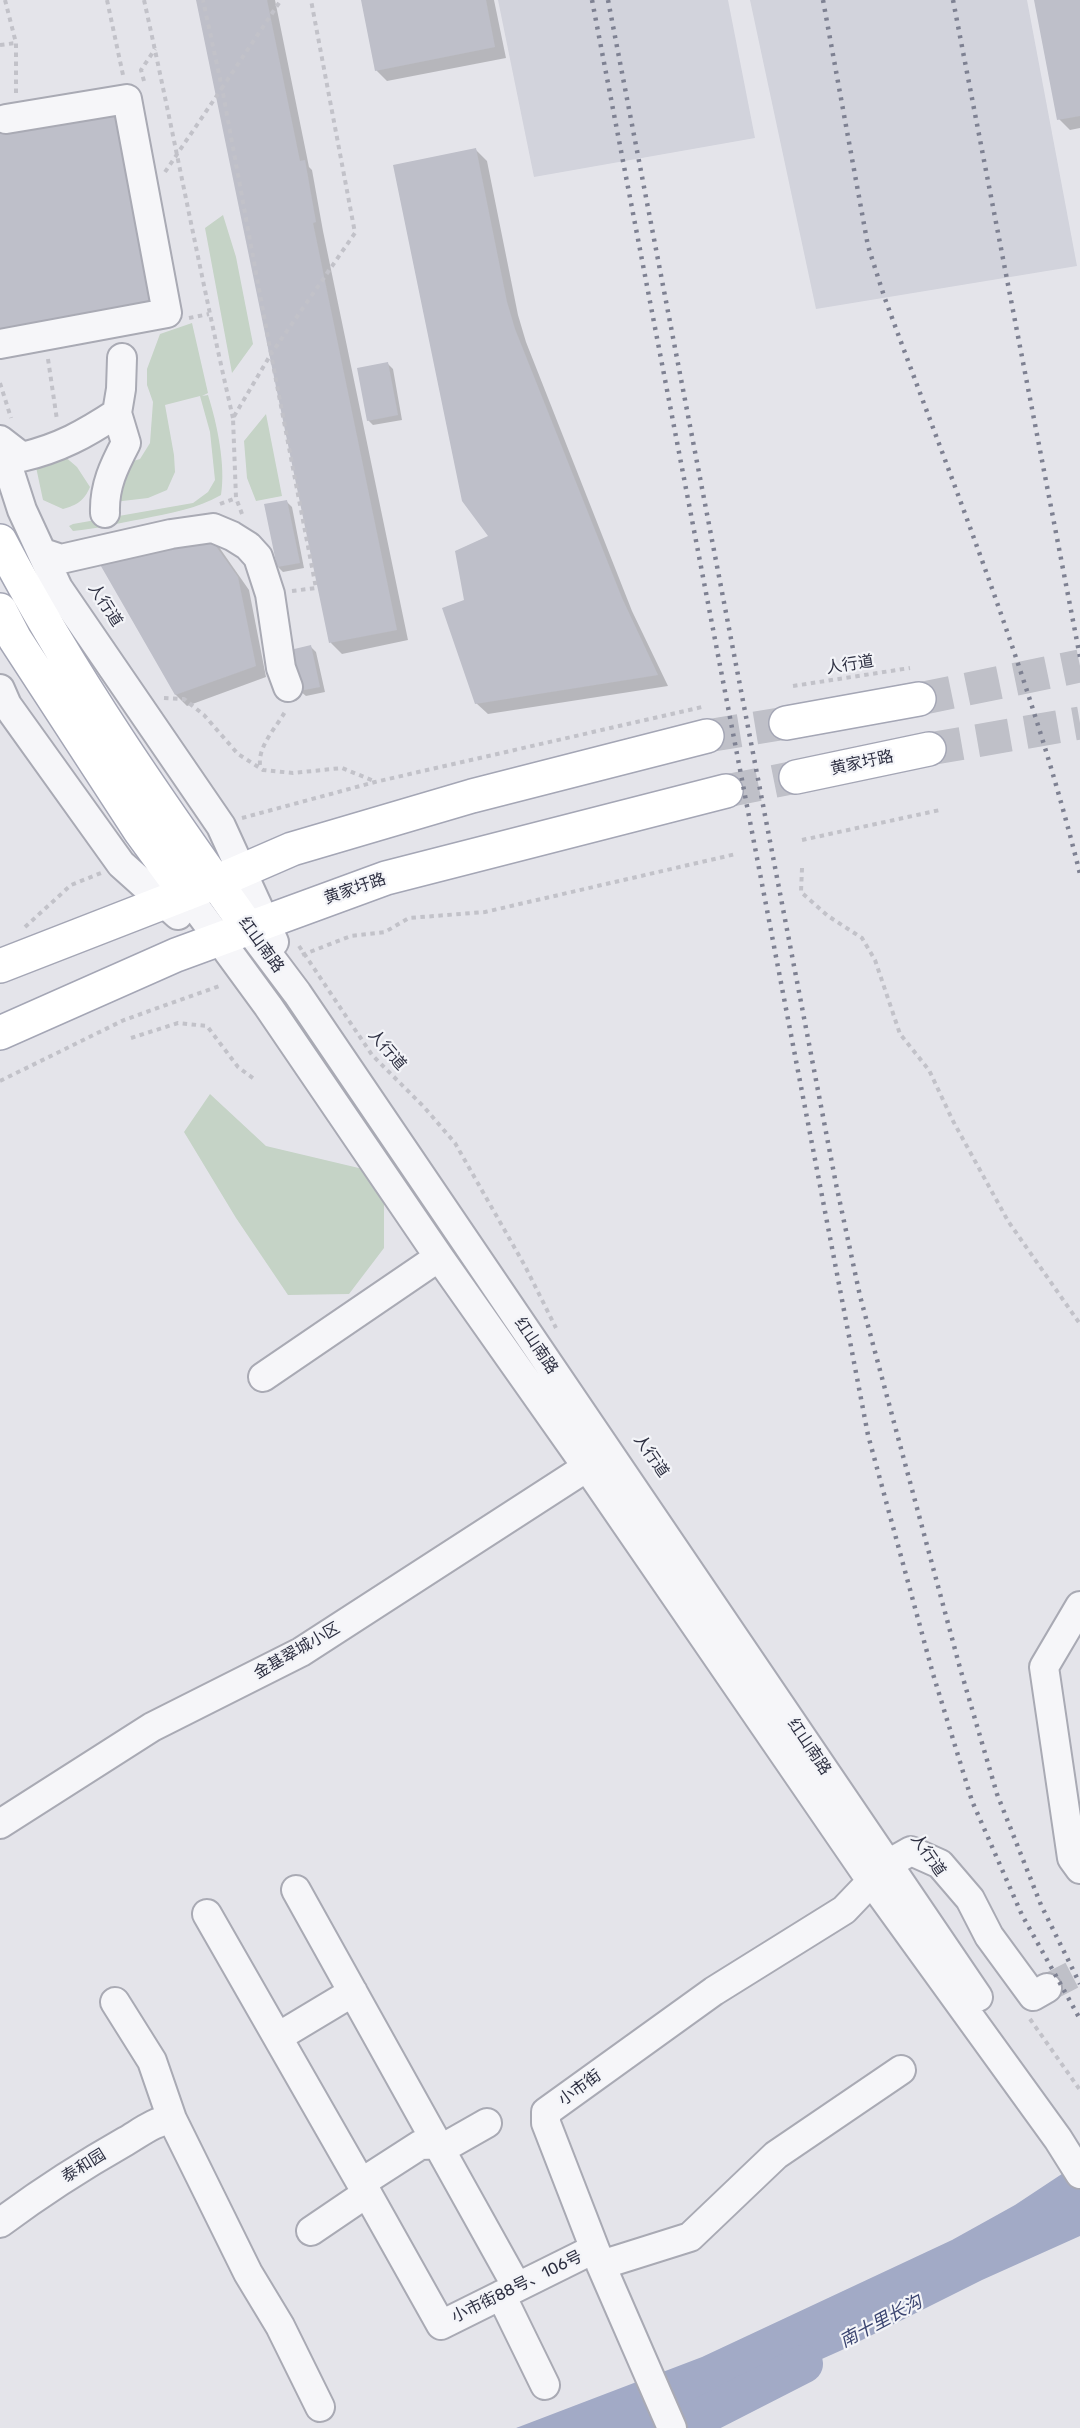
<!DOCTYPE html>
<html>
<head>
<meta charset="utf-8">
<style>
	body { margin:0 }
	canvas { display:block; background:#e4e4ea }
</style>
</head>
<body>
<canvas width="1080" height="2428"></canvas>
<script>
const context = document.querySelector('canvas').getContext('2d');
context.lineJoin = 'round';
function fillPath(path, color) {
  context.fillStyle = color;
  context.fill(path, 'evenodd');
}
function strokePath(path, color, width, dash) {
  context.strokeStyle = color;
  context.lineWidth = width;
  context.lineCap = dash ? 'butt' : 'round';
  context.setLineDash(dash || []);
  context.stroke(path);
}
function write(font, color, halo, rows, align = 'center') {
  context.font = font + ' Rubik,"Noto Sans SC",sans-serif';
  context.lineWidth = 4.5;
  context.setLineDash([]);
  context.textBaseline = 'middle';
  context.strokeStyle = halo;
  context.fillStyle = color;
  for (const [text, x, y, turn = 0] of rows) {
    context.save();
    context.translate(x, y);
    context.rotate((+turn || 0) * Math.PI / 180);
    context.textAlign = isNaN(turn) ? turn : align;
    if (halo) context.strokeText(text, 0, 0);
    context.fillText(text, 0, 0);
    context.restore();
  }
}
fillPath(new Path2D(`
	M498 0H728L755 138 534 177Z
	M750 0H1027L1077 266 816 309Z`), '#d2d3dc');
fillPath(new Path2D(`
	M223 215 236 257 253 344 232 373 205 228Z
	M192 323 208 393 202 396 208 395C217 423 226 466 221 495 197 509 170 513 142 519 119 523 96 529 73 531L69 526 73 524 193 503 208 492 215 480 210 432 200 396 165 405 174 455 175 472 167 490 148 498 114 502 123 464 140 459 150 443 153 402 147 385V369L160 334Z
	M266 414 282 496 256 501 247 478 244 441Z
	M63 455 77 467 90 487C84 501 77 505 63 509L43 500 36 467Z
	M210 1094 266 1146 384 1174V1248L349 1294 288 1295 236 1218 184 1132Z`), '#c5d3c6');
fillPath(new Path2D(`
	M1080 2162V2236L982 2280 842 2350 667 2428H516L702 2357 952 2240 1015 2205Z`), '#a2aac6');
fillPath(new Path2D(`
	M197 0H275L309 167 312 170 323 231 408 640 342 654 331 643Z
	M362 0H494L506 58 387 81 376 70Z
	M1036 0H1080V128L1070 130 1059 119Z
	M476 150 487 161 518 315 526 342 632 611 668 686 488 714 476 703 466 601 490 536Z
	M388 364 393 369 402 420 373 425 368 420Z
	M287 502 292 507 304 568 283 572 278 567Z
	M208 536 219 547 249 590 266 677 187 706 176 695 97 555Z
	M311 647 316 652 325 692 306 696 300 691Z`), '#0003');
strokePath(new Path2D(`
	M679 2428 804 2364`), '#a2aac6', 38);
fillPath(new Path2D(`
	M196 0H267L300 161 305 160 316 222 313 223 397 630 329 643Z
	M361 0H486L495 47 375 71Z
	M1034 0H1080V116L1057 120Z
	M127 99 167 313 0 344V120Z
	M476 148 507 302 515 329 622 598 658 675 475 704 442 608 464 600 455 551 488 536 462 501 393 165Z
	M388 362 398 415 367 421 357 368Z
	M287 500 300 563 277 567 264 504Z
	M208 535 238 577 256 666 175 695 94 554Z
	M311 645 320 687 299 691 290 650Z`), '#bebfc9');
strokePath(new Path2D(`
	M1047 1988 1080 1971`), '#bfc0c8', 28, [28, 14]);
strokePath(new Path2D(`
	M919 699 1080 666
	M707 736 786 723
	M929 749 1080 723
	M726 791 796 777`), '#bfc0c8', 33, [33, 16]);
const minor = new Path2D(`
	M0 344 167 313 127 99 6 119
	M0 440 22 457C60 448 85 434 117 413L121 389 122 358
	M0 442 22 510 58 588 221 826 274 942
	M105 513C104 486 114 466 126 443L117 413
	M43 553 61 559 171 534 213 528 232 536 248 546 258 557 270 594 281 668 288 687
	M0 689 7 705 121 864 178 915
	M186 894 268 1006 439 1257 587 1467 872 1882 1058 2139 1080 2174
	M249 929 297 993 978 1997
	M263 1377 439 1257
	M1080 1606 1044 1667 1072 1858 1080 1869
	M0 1824 152 1727 301 1652 587 1467
	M296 1890 517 2287
	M207 1914 361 2183
	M115 2002 152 2061 172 2119 248 2273 280 2326 320 2407
	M278 2037 353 1992
	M367 2193 361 2183 420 2145 450 2144 487 2123
	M0 2223C40 2193 82 2166 126 2141 140 2133 155 2121 172 2119
	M311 2231 367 2193 441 2325 594 2249
	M601 2265 690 2237 776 2155 901 2070
	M501 2295 545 2385
	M672 2428 601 2265 546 2123V2112L714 1991 844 1910 888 1864 911 1851 940 1864 970 1899 989 1936 1033 1996 1047 1988`);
const major = new Path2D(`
	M0 541C71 677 160 804 249 929
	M0 610 15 639 140 831 186 894
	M786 723 919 699
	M796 777 929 749
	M0 966 216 882 292 849 472 796 707 736
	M0 1033 176 955 386 878 726 791`);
strokePath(minor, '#a9aab4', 32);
strokePath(major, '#a4a6b5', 36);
strokePath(new Path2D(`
	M5 0 16 43V94
	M107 0 123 75
	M144 0C175 139 201 279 233 418
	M0 45 16 43
	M144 81 141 70 155 49
	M165 172 222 88 203 0
	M189 318 209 314
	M48 359 57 420
	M0 383 11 418
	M220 504 236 498
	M242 514 236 498 233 418 271 354 222 88 281 0
	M292 591 316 588 271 354 355 233 311 0
	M793 686 910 668
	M164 698 184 699 204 715 238 754 263 770 293 773 342 768 374 781
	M260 765C258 745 277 727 286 710
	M242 818 375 782 702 707
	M802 840 940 810
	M802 868 801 892 828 916 862 938 875 960 900 1034 929 1070 953 1121 1008 1221 1080 1324
	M25 927 71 885 101 873
	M299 946 372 1055 424 1107 455 1143 525 1266 556 1328
	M302 955 351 936 385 932 409 918 485 912 736 854
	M131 1038 178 1023 207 1026 238 1067 254 1079
	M0 1081 124 1020 222 985
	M1030 2019 1080 2090`), '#c2c2c9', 4, [4.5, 4.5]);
strokePath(minor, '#f6f6f9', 28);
strokePath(major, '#fff', 33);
strokePath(new Path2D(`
	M592 0 868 1435 933 1674 972 1801 1022 1915 1080 2019
	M608 0 836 1184 860 1296 960 1668 997 1794 1041 1905 1080 1984
	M823 0 868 246 884 296C954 487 1031 676 1080 874
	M953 0 1080 657`), '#7e8192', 4.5, [3, 6]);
write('16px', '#2d2f41', '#f3f4f8', [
	["人行道",105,605,57],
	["人行道",850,665,-9],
	["黄家圩路",862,763,-12],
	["黄家圩路",355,889,-19],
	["红山南路",261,945,54],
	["人行道",387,1050,49],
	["红山南路",536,1346,56],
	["人行道",651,1456,55],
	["金基翠城小区",297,1651,-30],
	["红山南路",809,1747,56],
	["人行道",928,1855,55],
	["小市街",580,2088,-36],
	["泰和园",84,2166,-32],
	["小市街88号、106号",517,2287,-26]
]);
write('italic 18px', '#3b4571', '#f3f4f8', [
	["南十里长沟",881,2322,-28]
]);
</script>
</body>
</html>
